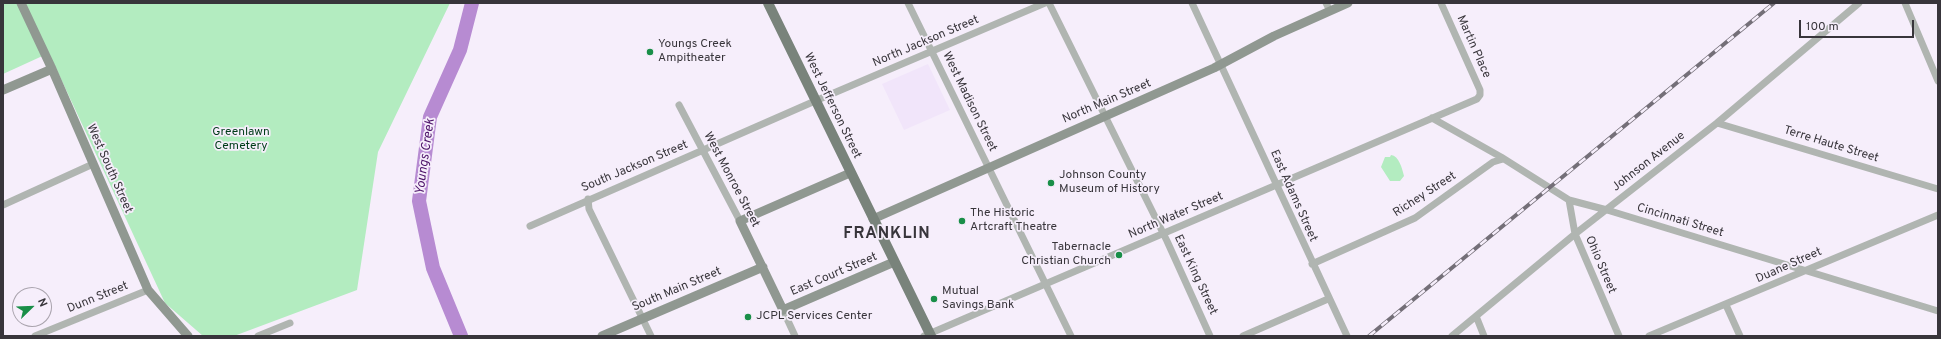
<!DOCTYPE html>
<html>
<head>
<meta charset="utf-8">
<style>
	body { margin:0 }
	#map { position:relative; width:1941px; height:339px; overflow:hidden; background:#f6eefb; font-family:Overpass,sans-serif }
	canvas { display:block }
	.frame { position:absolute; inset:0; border:4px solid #38353b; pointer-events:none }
	.north { position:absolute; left:12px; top:287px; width:40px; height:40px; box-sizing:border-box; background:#f6eefb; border:1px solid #aaa4ae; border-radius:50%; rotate:67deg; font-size:11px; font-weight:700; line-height:16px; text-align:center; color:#38353b }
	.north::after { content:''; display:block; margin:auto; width:14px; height:18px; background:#198e48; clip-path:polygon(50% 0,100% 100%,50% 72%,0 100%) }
	.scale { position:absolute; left:1799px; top:20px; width:115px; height:18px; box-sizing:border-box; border:2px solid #38353b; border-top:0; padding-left:5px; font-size:12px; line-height:14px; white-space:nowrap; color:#38353b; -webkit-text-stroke:3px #f6eefb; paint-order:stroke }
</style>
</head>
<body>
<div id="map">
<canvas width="1941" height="339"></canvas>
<div class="frame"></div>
<div class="north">N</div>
<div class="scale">100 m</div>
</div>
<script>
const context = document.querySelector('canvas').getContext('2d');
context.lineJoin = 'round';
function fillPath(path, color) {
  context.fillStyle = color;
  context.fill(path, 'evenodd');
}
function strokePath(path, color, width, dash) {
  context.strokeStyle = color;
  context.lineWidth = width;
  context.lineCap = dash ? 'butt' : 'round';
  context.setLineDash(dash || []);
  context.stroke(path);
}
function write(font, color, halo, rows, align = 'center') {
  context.font = font + ' Overpass,sans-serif';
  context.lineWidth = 3.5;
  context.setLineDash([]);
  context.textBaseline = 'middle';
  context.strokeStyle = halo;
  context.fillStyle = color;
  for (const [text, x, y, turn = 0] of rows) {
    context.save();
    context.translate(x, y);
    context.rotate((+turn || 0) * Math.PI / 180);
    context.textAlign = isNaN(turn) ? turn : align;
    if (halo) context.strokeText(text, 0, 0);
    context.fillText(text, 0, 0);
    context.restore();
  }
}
fillPath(new Path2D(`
	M928 64 950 110 904 130 882 84Z`), '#f1e5fa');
fillPath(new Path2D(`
	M3 3H450L378 152 357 290 234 336H203L165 303 49 53 3 74Z
	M1391 155C1399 156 1402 168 1404 176L1400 181H1390L1381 167 1385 157H1390Z`), '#b3ecc0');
strokePath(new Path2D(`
	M461 336 433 268 419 201 430 117 460 50 472 3`), '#b78bd2', 14);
strokePath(new Path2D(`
	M908 3 1071 336
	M1049 3 1167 241 1210 336
	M1192 3 1347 336
	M1326 3 1330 11
	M1905 3 1938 81
	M679 105 740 221
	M1432 118 1501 157 1569 200 1607 210 1938 311
	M1717 123 1938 189
	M588 199 589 209 651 336
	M1569 200 1575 234 1619 336
	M3 205 93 164
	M530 226 815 101 1045 3
	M1312 264 1415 218 1493 162 1503 159
	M1726 305 1740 336
	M783 310 795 336
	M1476 316 1484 336
	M35 336 148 290
	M258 336 290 323
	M924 336 1477 99 1480 95V90L1441 3
	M1243 336 1328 299
	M1452 336 1575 234 1717 123 1859 3
	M1649 336 1938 215`), '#b0b5b1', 7);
strokePath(new Path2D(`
	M21 3 52 69 148 290 188 336
	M3 90 52 69
	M850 173 740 221 783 310 894 262
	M873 219 1214 68 1274 36 1348 3
	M602 336 763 267`), '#909891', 9);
strokePath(new Path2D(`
	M768 3 931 336`), '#79837b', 10);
const rail = new Path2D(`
	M1369 336 1774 3`);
strokePath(rail, '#746f78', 4);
strokePath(rail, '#f6eefb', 2.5, [8]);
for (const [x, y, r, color] of [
	[650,52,4,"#198e48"],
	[1051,183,4,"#198e48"],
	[962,221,4,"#198e48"],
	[1119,255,4,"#198e48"],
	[934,299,4,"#198e48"],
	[748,317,4,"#198e48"]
]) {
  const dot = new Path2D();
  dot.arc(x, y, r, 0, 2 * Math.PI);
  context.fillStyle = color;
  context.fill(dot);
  strokePath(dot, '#f6eefb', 1.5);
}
write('12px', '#38353b', '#f6eefb', [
	["North Jackson Street",926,42,-23],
	["Martin Place",1473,47,66],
	["West Madison Street",969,102,64],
	["North Main Street",1107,102,-23],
	["West Jefferson Street",832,106,64],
	["Terre Haute Street",1831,145,17],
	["Johnson Avenue",1649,162,-38],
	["South Jackson Street",635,167,-23],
	["West South Street",109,169,66],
	["West Monroe Street",731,180,62],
	["Richey Street",1425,195,-33],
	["East Adams Street",1293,196,66],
	["North Water Street",1176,216,-23],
	["Cincinnati Street",1680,221,17],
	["Ohio Street",1600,265,67],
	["Duane Street",1789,266,-24],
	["East Court Street",834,275,-23],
	["East King Street",1195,275,65],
	["South Main Street",677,290,-23],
	["Dunn Street",98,298,-22]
]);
write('12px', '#38353b', '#f6eefb', [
	["Youngs Creek",658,45],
	["Ampitheater",658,59],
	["Johnson County",1059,176],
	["Museum of History",1059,190],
	["The Historic",970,214],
	["Artcraft Theatre",970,228],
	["Tabernacle",1111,248,"right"],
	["Christian Church",1111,262,"right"],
	["Mutual",942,292],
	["Savings Bank",942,306],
	["JCPL Services Center",756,317]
], 'left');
write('12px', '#003c19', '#f6eefb', [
	["Greenlawn",241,133],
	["Cemetery",241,147]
]);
write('italic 13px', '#4e156a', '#f6eefb', [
	["Youngs Creek",426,157,-82]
]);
context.letterSpacing = '1px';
write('bold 16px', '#38353b', '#f6eefb', [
	["FRANKLIN",887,235]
]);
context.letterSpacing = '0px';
</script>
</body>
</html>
